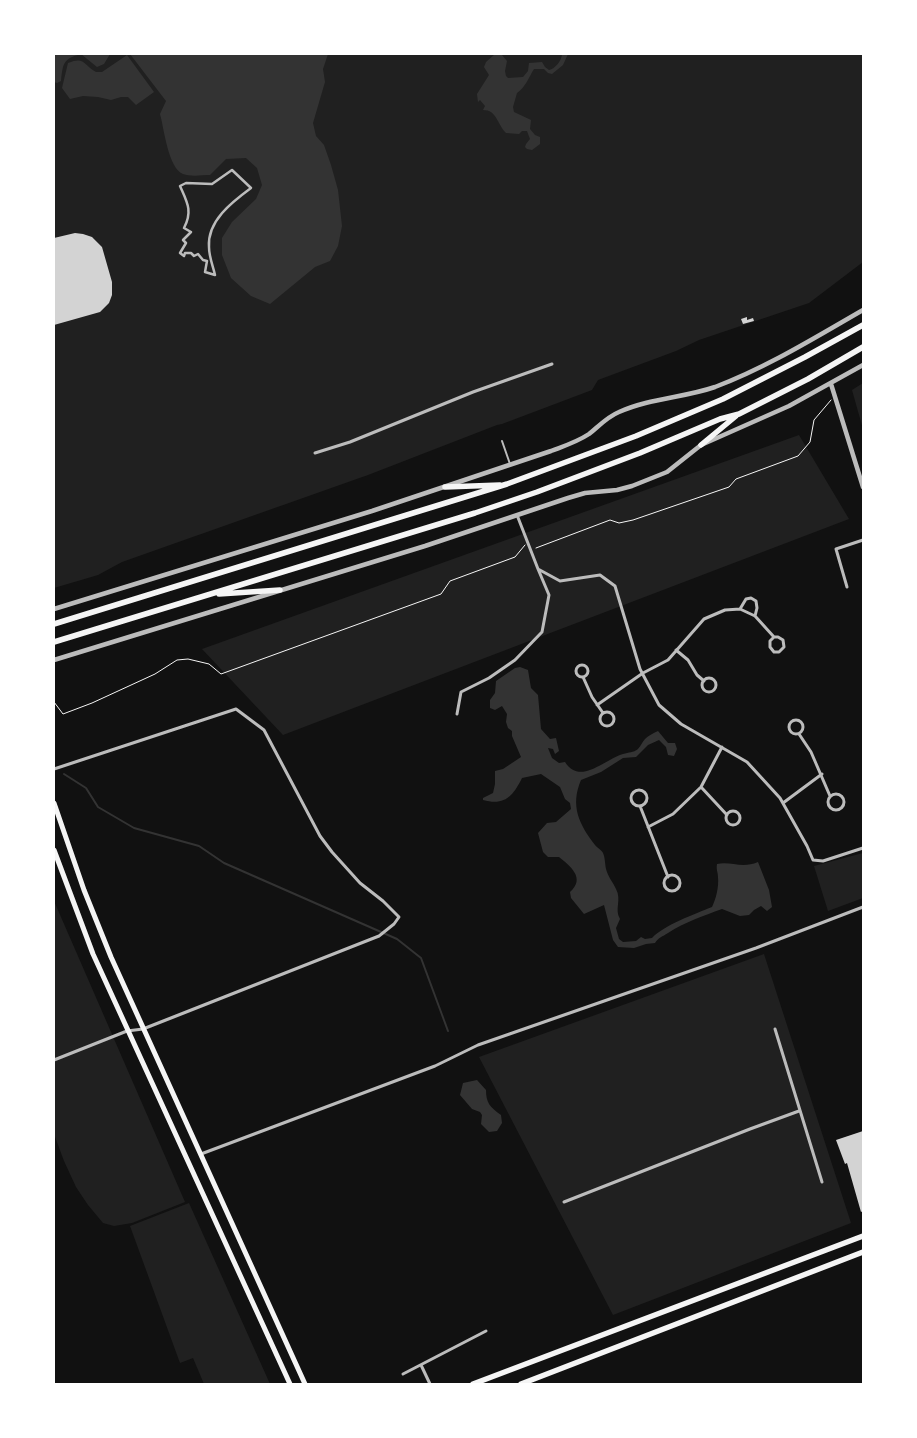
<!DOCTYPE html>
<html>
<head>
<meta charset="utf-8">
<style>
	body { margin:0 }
	#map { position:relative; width:917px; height:1438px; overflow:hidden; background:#111; font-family:Lora,serif }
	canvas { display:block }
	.frame { position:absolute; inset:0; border:55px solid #fff; pointer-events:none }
</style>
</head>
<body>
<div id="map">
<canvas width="917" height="1438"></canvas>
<div class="frame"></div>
</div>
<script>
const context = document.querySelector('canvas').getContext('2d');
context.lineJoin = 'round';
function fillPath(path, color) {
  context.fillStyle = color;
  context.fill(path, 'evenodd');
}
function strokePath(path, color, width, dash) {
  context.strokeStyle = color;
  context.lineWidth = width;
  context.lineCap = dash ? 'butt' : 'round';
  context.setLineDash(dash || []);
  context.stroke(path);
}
fillPath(new Path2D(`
	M54 54H863V262L809 303 699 340 676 351 598 380 592 390 502 424 497 425 368 475 122 562 98 575 54 588Z
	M863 383V429L852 390Z
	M799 435 849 519 283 735 202 649Z
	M863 853V898L828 911 814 866Z
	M54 901 185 1202 132 1223 114 1226 103 1223 88 1205 76 1187 64 1161 54 1134Z
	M764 954 851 1223 613 1315 479 1057Z
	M189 1203 270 1384H204L193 1358 180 1363 130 1226Z`), '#202020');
fillPath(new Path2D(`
	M54 54H110L104 64 97 67 81 54C63 59 63 63 61 81L57 83 54 82Z
	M130 54H328L323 69 325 82 313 123 316 136 324 145 331 165 338 190 342 226 338 246 330 261 315 267 270 304 251 296 231 278 222 255V238L232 222 256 199 262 185 257 168 246 158 226 159 210 175C202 175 191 177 183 174 168 168 164 128 160 114L166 101Z
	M495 54 502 55 507 61 505 71 506 76 508 78 523 77 528 71 529 63 542 62 545 67 549 70C555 69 562 60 562 54H568L563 65 552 74 548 73 544 69H534C529 77 525 88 517 93L513 107 514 112 531 120 530 129 535 135 540 137V144L532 150 527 149 525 147 526 144 530 139 527 131H522L519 134 506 133C497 124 497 110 483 110L485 106 480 100 478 102 477 94 489 75 484 67 486 62Z
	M127 55 154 92 136 105 128 97H121L111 100 98 97 83 96 70 99 62 88 68 63C85 56 83 65 96 72H102Z
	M520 667 528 670 531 688 538 695 541 729 550 739 556 738 559 751 555 754 553 749 548 748 552 758 559 763 565 762C580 786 605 759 623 754 629 752 633 753 638 749 641 746 642 742 645 739 648 736 653 733 658 731L668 743H675L677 749 674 756 668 755 666 747 659 740 648 745 636 757 623 758 601 772 581 780C570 806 579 824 595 845 597 848 602 850 603 853 605 857 605 864 606 869 608 877 613 882 616 889 622 900 614 909 620 919L616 928 619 939 623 942 636 941 641 937 645 939 652 938C664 925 695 914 712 907 716 899 719 887 718 877 718 872 716 870 717 864 731 861 742 869 758 862L769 890 772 907 767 911 761 906 754 910 749 915 740 916 722 909C703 916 685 922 668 933 662 937 659 937 655 943L646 944 634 948 618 947 613 940 604 905 584 914 571 898 570 892C586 878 570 866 559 857H548L543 852 538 833 547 823 556 822 571 809 570 803 565 799 560 787 541 774 522 778C513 796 505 806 483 800V798L493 793 495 784V771L503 769 521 757 512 736V731L508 728 506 722 507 714 502 706 495 710 490 708V700L495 693 496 681 515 668Z
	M477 1080 486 1090C486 1103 490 1107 501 1115L502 1123 497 1131 489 1132 481 1124 482 1115 480 1112 472 1109 460 1095 463 1083Z`), '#333');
strokePath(new Path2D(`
	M64 774 86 788 98 807 134 828 199 846 224 863 397 939 421 958 448 1031`), '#333', 2);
fillPath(new Path2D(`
	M75 233 83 234 92 237 102 247 112 282V295L109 303 100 312 54 325V238Z
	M747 317V320L753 318 754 321 743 324 741 319Z
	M863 1131V1211L861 1212 847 1163 845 1164 836 1140Z`), '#d3d3d3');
strokePath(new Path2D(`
	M536 548 610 520 619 523 633 520 729 487 736 479 798 456 810 442 814 420 831 400
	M54 702 63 714 92 703 155 674 177 660 188 659 209 664 221 674 441 594 450 581 515 557 525 545`), '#f5f5f5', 1);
strokePath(new Path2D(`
	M502 441 510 464`), '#bcbcbc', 2);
strokePath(new Path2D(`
	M232 170 251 188C232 202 207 221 209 247 209 257 213 266 215 275L205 272 207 261 203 260 198 254 194 256 191 253H185L184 256 180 253 186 243 183 240 191 232 184 228C193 211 187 202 180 186L186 183 212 184Z`), '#bcbcbc', 2.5);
strokePath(new Path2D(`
	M315 453 350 442 473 392 552 364
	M517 515 538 569 560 581 600 575 615 586 640 669 659 705 681 724 747 762 780 798 807 846 813 860 823 861 863 848
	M847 587 836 549 863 540
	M740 609 746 599 751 598 756 601 757 608 755 616
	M676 650 688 660 697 675 704 681
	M576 671a6 6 0 1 1 12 0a6 6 0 1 1-12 0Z
	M583 677 592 697 603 713
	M702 685a7 7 0 1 1 14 0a7 7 0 1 1-14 0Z
	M597 705 643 673 668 660 704 619 725 610 740 609 755 616 774 637H778L783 640 784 647 779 652H774L770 647V641L774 637
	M600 719a7 7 0 1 1 14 0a7 7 0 1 1-14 0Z
	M457 714 461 692 489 678 515 660 542 632 549 595 538 569
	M789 727a7 7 0 1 1 14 0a7 7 0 1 1-14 0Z
	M799 734 811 752 830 796
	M54 769 236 709 264 730 320 836 332 852 360 883 383 901 399 917 394 924 379 936 143 1029 127 1031 54 1060
	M701 787 727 815
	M631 798a8 8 0 1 1 16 0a8 8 0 1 1-16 0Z
	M828 802a8 8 0 1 1 16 0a8 8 0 1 1-16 0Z
	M783 803 822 774
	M640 806 668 877
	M726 818a7 7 0 1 1 14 0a7 7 0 1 1-14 0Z
	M648 827 673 814 701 787 722 747
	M664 883a8 8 0 1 1 16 0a8 8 0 1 1-16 0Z
	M775 1029 822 1182
	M201 1154 435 1066 478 1045 756 948 863 907
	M564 1202 750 1129 799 1111
	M421 1365 430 1384
	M403 1374 486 1331`), '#bcbcbc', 3);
strokePath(new Path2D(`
	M831 384 863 487
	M54 609 372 511 551 451C564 446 577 442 589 434 599 426 607 417 619 412 650 398 683 398 715 387 766 368 816 337 863 310
	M54 660 425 546 568 498 585 493 617 490 632 486 667 472 701 445 789 406 863 365`), '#bcbcbc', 4.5);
strokePath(new Path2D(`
	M54 803 84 890 111 957 305 1384
	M54 850 93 954 290 1384`), '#f5f5f5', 5);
strokePath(new Path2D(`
	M473 1384 863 1236
	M521 1384 863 1252`), '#f5f5f5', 5.5);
strokePath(new Path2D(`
	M701 445 736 416
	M445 487 500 485
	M219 594 280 590
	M54 624 507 484 636 436 723 399 805 357 863 325
	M54 642 475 513 537 492 640 453 720 419 739 414 808 379 863 347`), '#f5f5f5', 5.5);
</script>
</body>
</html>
